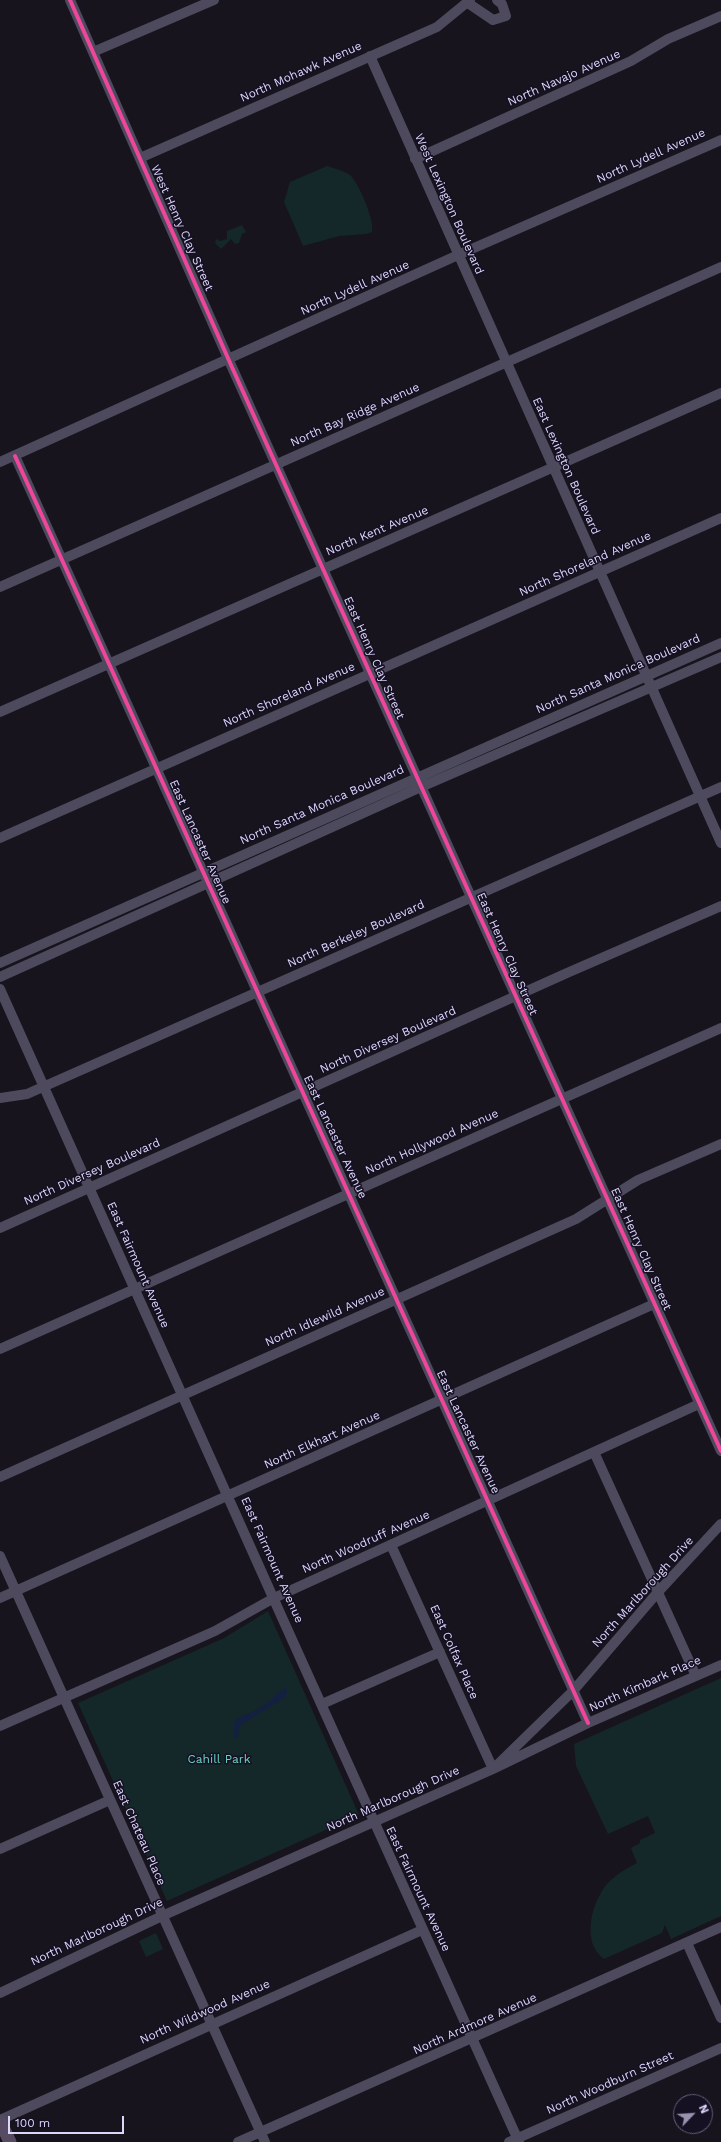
<!DOCTYPE html>
<html>
<head>
<meta charset="utf-8">
<style>
	body { margin:0 }
	#map { position:relative; width:721px; height:2142px; overflow:hidden; background:#17141e; font-family:"Work Sans",sans-serif }
	canvas { display:block }
	.north { position:absolute; left:673px; top:2094px; width:40px; height:40px; box-sizing:border-box; background:#151022; border:1px solid #655f79; border-radius:50%; rotate:65deg; font-size:11px; font-weight:700; line-height:16px; text-align:center; color:#ddd6fb }
	.north::after { content:''; display:block; margin:auto; width:14px; height:18px; background:#9892ae; clip-path:polygon(50% 0,100% 100%,50% 72%,0 100%) }
	.scale { position:absolute; left:8px; top:2116px; width:116px; height:18px; box-sizing:border-box; border:2px solid #ddd6fb; border-top:0; padding-left:5px; font-size:12px; line-height:14px; white-space:nowrap; color:#ddd6fb; -webkit-text-stroke:3px #151022; paint-order:stroke }
</style>
</head>
<body>
<div id="map">
<canvas width="721" height="2142"></canvas>
<div class="north">N</div>
<div class="scale">100 m</div>
</div>
<script>
const context = document.querySelector('canvas').getContext('2d');
context.lineJoin = 'round';
function fillPath(path, color) {
  context.fillStyle = color;
  context.fill(path, 'evenodd');
}
function strokePath(path, color, width, dash) {
  context.strokeStyle = color;
  context.lineWidth = width;
  context.lineCap = dash ? 'butt' : 'round';
  context.setLineDash(dash || []);
  context.stroke(path);
}
function write(font, color, halo, rows, align = 'center') {
  context.font = font + ' "Work Sans",sans-serif';
  context.lineWidth = 3;
  context.setLineDash([]);
  context.textBaseline = 'middle';
  context.strokeStyle = halo;
  context.fillStyle = color;
  for (const [text, x, y, turn = 0] of rows) {
    context.save();
    context.translate(x, y);
    context.rotate((+turn || 0) * Math.PI / 180);
    context.textAlign = isNaN(turn) ? turn : align;
    if (halo) context.strokeText(text, 0, 0);
    context.fillText(text, 0, 0);
    context.restore();
  }
}
fillPath(new Path2D(`
	M327 166C333 168 345 171 350 175 359 183 375 221 372 232L366 234 339 236 303 246 284 202 290 182Z
	M242 225 246 232 242 234 239 243 235 244 231 239 221 249 215 243 216 239 220 241 227 239V231Z
	M268 1611 359 1815 167 1901 78 1703 224 1638Z
	M721 1678V1916L671 1939 665 1925 662 1933 604 1959C581 1943 591 1903 607 1884 615 1875 627 1868 637 1863L631 1848 640 1843V1840L655 1833 648 1816 608 1834 576 1766 574 1744Z
	M156 1933 163 1949 146 1957 139 1941Z`), '#142729');
fillPath(new Path2D(`
	M286 1687 287 1692 286 1697 239 1726 238 1738H234V1721C243 1715 255 1712 264 1705 273 1700 277 1692 286 1687Z`), '#132040');
strokePath(new Path2D(`
	M70 0 231 365 721 1451
	M468 3 493 20 506 16 502 4 497 0
	M93 52 214 0
	M370 56 721 843
	M140 158 437 27 470 0
	M415 159 631 61 668 39 721 16
	M15 456 588 1723
	M0 462 458 255 721 140
	M0 587 721 267
	M0 712 721 393
	M0 838 721 518
	M0 963 721 643
	M0 977 421 787 721 657
	M0 989C172 1374 345 1758 519 2142
	M0 1098 27 1094 721 787
	M0 1228 567 973 721 906
	M0 1349 721 1028
	M594 1452 696 1676
	M0 1477 576 1219 638 1180 721 1144
	M391 1545 493 1769 588 1723 721 1665
	M0 1556 265 2142
	M0 1598 654 1304
	M322 1704 440 1652
	M0 1726 215 1631 274 1598 699 1404
	M0 1849 110 1800
	M687 1943 721 2018
	M0 1993 162 1916 493 1769 573 1691 658 1592 721 1524
	M0 2120 422 1930
	M238 2142 721 1927
	M509 2142 721 2048`), '#4d4a5d', 10);
strokePath(new Path2D(`
	M0 2121 10 2142`), '#564b62', 13);
strokePath(new Path2D(`
	M70 0 231 365 721 1451
	M15 456 588 1723`), '#ed469a', 4);
write('12px', '#ddd6fb', '#151022', [
	["North Mohawk Avenue",301,72,-24],
	["North Navajo Avenue",564,78,-24],
	["North Lydell Avenue",651,156,-24],
	["West Lexington Boulevard",449,204,66],
	["West Henry Clay Street",182,228,66],
	["North Lydell Avenue",355,288,-24],
	["North Bay Ridge Avenue",355,415,-24],
	["East Lexington Boulevard",566,466,66],
	["North Kent Avenue",377,531,-23],
	["North Shoreland Avenue",585,564,-24],
	["East Henry Clay Street",374,658,66],
	["North Santa Monica Boulevard",618,674,-24],
	["North Shoreland Avenue",289,695,-24],
	["North Santa Monica Boulevard",322,805,-24],
	["East Lancaster Avenue",200,842,66],
	["North Berkeley Boulevard",356,934,-24],
	["East Henry Clay Street",507,954,66],
	["North Diversey Boulevard",388,1040,-24],
	["East Lancaster Avenue",335,1137,65],
	["North Hollywood Avenue",432,1142,-24],
	["North Diversey Boulevard",92,1172,-24],
	["East Henry Clay Street",641,1249,66],
	["East Fairmount Avenue",138,1265,66],
	["North Idlewild Avenue",325,1317,-24],
	["East Lancaster Avenue",468,1432,65],
	["North Elkhart Avenue",322,1440,-24],
	["North Woodruff Avenue",366,1542,-24],
	["East Fairmount Avenue",272,1560,66],
	["North Marlborough Drive",643,1592,-48],
	["East Colfax Place",454,1652,66],
	["North Kimbark Place",645,1684,-24],
	["North Marlborough Drive",393,1799,-24],
	["East Chateau Place",139,1833,66],
	["East Fairmount Avenue",418,1889,65],
	["North Marlborough Drive",97,1932,-25],
	["North Wildwood Avenue",205,2012,-24],
	["North Ardmore Avenue",475,2024,-24],
	["North Woodburn Street",610,2083,-24]
]);
write('12px', '#69d3c3', '#151022', [
	["Cahill Park",219,1759]
]);
</script>
</body>
</html>
